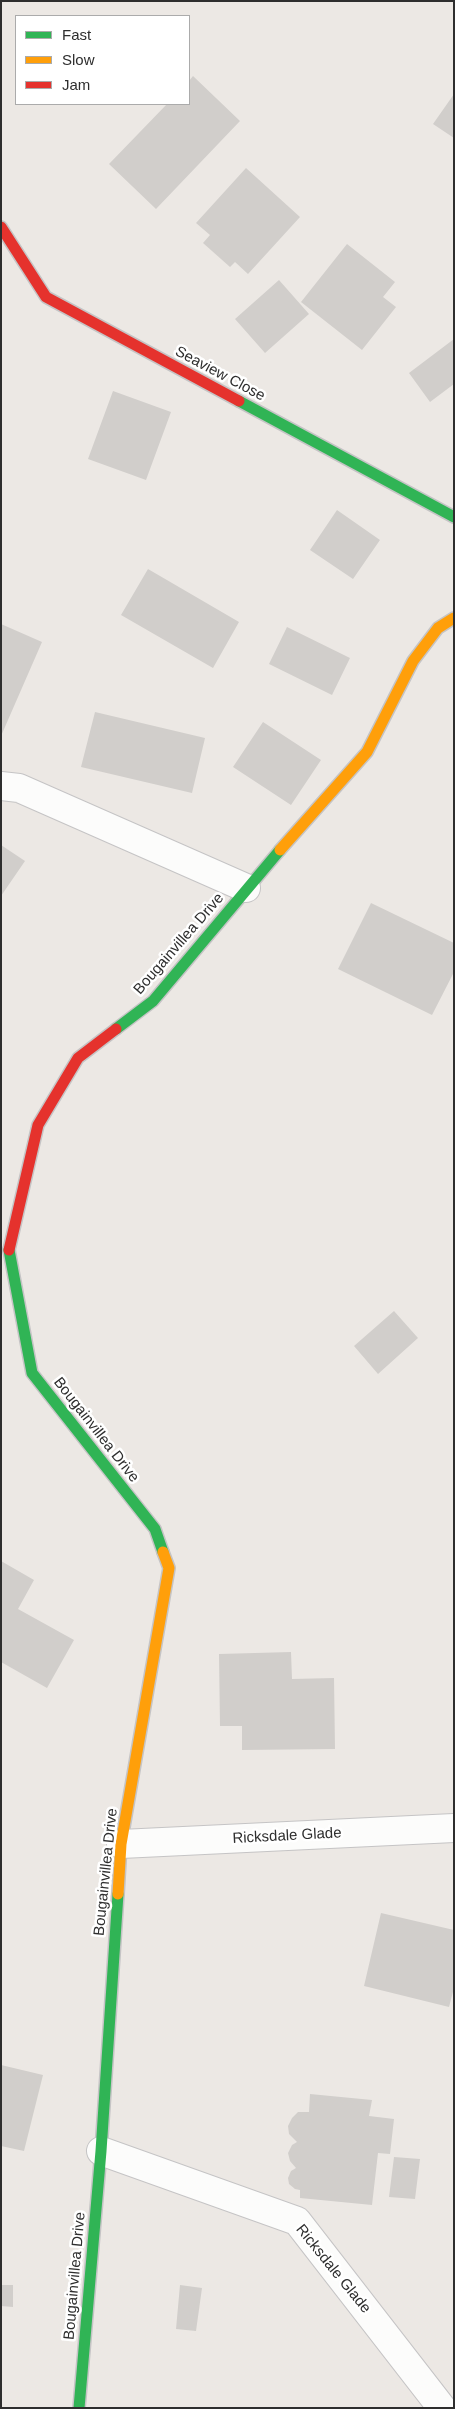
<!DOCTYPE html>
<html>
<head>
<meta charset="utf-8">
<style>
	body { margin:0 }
	#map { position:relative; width:455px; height:2409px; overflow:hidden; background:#ece8e4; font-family:Helvetica,sans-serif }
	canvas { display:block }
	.frame { position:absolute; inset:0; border:2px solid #2e2e2e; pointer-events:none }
	.legend { position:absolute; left:15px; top:15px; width:175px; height:90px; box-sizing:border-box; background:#fff; border:1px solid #ababab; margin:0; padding:6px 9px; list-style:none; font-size:15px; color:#2e2e2e }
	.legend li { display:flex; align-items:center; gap:10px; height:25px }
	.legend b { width:25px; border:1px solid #ababab }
</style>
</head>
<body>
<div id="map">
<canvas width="455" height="2409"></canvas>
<div class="frame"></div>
<ul class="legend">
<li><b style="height:6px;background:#30b455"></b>Fast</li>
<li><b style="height:6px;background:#ff9f0a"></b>Slow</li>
<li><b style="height:6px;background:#e5322d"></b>Jam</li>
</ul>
</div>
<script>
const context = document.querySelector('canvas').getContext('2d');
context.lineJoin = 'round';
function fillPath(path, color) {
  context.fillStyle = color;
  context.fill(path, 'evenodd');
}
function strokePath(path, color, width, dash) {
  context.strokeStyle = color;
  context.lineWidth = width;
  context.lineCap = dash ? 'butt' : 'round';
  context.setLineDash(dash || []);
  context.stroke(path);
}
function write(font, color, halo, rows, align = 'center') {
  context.font = font + ' Helvetica,sans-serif';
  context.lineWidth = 5;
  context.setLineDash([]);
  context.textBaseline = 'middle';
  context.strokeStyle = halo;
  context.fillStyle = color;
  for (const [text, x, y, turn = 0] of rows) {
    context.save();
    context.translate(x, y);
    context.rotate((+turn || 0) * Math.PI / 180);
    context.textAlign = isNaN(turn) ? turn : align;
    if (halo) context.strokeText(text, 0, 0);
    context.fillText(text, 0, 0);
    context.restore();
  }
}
fillPath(new Path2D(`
	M193 76 240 121 156 209 109 164 167 104H189V81Z
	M454 94V138L433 124Z
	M246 168 300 217 248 274 235 262 230 267 203 243 210 235 196 223Z
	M347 244 395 282 383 297 396 307 362 350 301 302Z
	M279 280 309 314 265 353 235 319Z
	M454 339V384L430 402 409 373Z
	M113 391 171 412 146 480 88 459Z
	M337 510 380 540 353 579 310 550Z
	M148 569 239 622 213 668 121 615Z
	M1 624 42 642 1 736Z
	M287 627 350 658 332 695 269 664Z
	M95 712 205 738 192 793 81 767Z
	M263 722 321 760 291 805 233 767Z
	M1 845 25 861 1 896Z
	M371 903 454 943V972L432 1015 338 969Z
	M394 1311 418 1338 378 1374 354 1346Z
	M1 1561 34 1580 18 1609 74 1640 47 1688 1 1662Z
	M291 1652 292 1679 334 1678 335 1749 242 1750V1726H220L219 1654Z
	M381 1913 454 1930V1988L449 2007 364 1986Z
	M1 2065 43 2075 24 2151 1 2146Z
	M310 2094 372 2100 369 2116 394 2119 390 2154 378 2153 372 2205 300 2198V2190L295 2189 289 2184 288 2178 291 2171 296 2168 290 2161 288 2153 292 2145 297 2142 289 2134 288 2126 292 2118 298 2112H309Z
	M394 2157 420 2159 415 2199 389 2197Z
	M1 2285H13V2307L1 2306Z
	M180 2285 202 2288 196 2331 176 2329Z`), '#d1cecb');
const street = new Path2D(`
	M1 786 19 788 246 888
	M121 1844 454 1828
	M101 2151 297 2221 442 2408`);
const fast = new Path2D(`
	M239 401 454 517
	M116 1029 153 1001 280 850
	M9 1250 32 1373 155 1529 163 1552
	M79 2408 101 2151 118 1894`);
const slow = new Path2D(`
	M280 850 367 752 413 661 438 628 454 618
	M118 1894 121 1844 169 1568 163 1552`);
const jam = new Path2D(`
	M1 227 46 297 239 401
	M9 1250 38 1125 78 1058 116 1029`);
strokePath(street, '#c5c4c5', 30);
strokePath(fast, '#c5c4c5', 14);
strokePath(slow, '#c5c4c5', 14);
strokePath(jam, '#c5c4c5', 14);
strokePath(street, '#fcfcfb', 28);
strokePath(fast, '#30b455', 11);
strokePath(slow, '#ff9f0a', 11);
strokePath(jam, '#e5322d', 11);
write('15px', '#2e2e2e', '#fff', [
	["Seaview Close",220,374,28],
	["Bougainvillea Drive",179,944,-49],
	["Bougainvillea Drive",96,1430,52],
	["Ricksdale Glade",287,1836,-3],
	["Bougainvillea Drive",106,1872,-84],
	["Ricksdale Glade",333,2269,51],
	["Bougainvillea Drive",75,2276,-85]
]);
</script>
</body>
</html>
